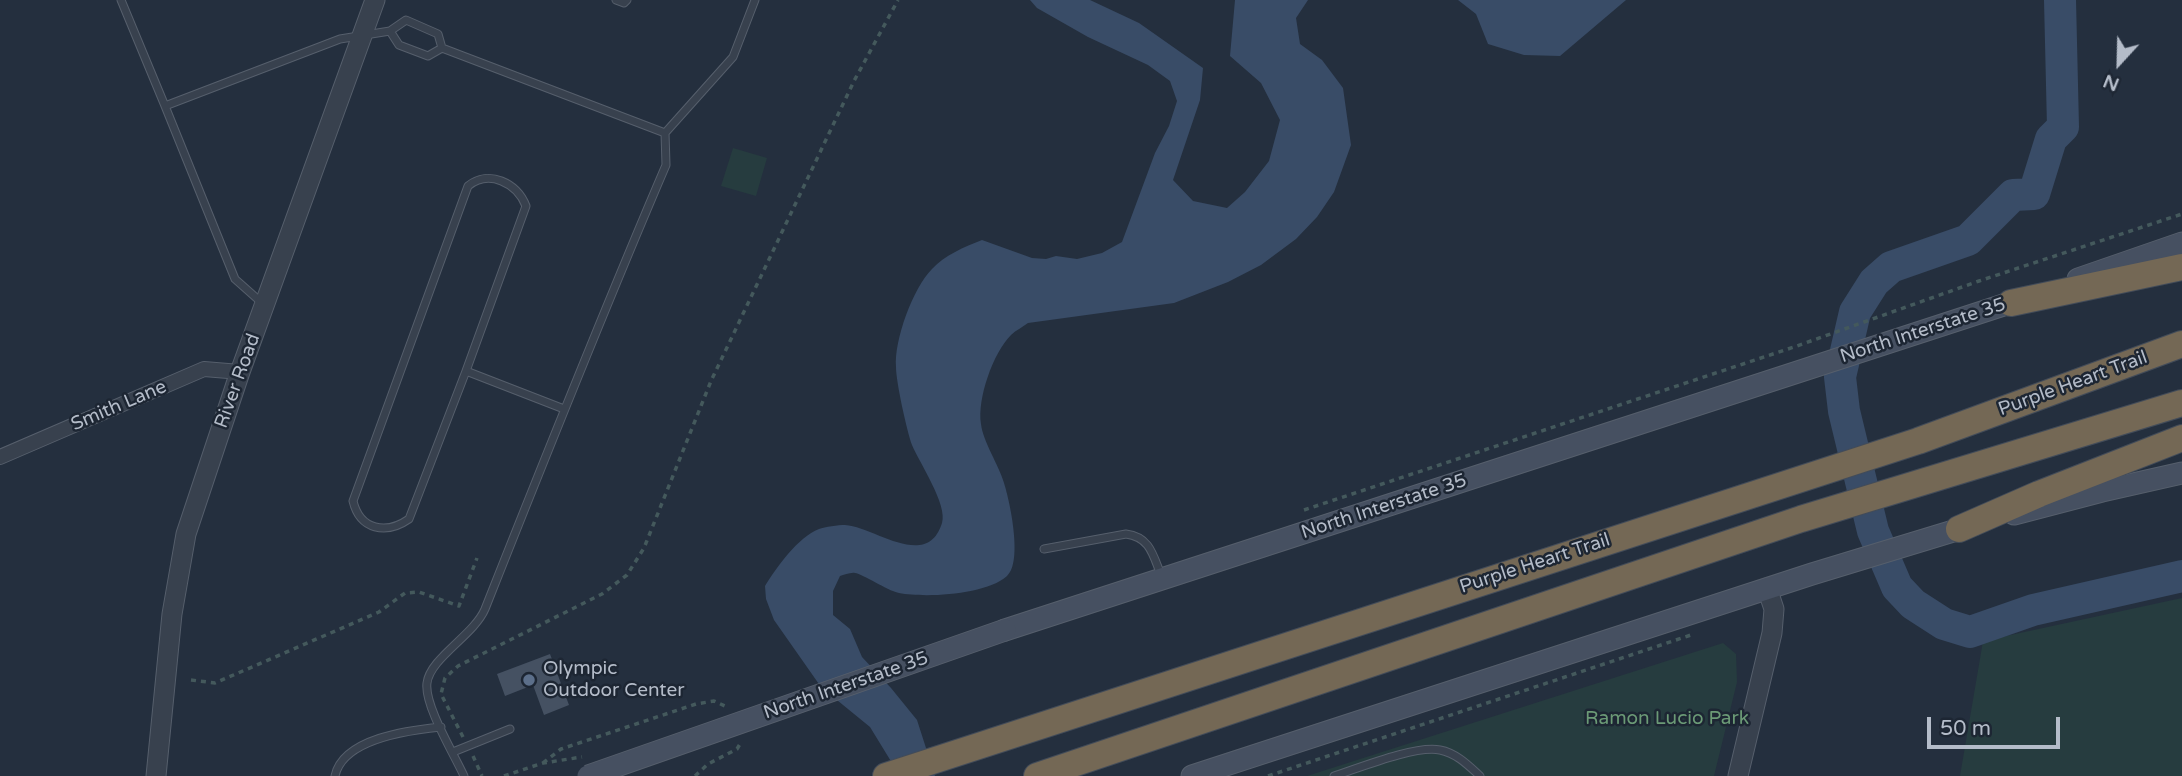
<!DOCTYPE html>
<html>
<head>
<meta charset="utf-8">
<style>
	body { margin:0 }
	#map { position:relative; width:2182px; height:776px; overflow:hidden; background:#242f3e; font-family:"Varela Round",sans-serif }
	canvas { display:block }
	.north { position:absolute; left:2084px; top:28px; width:70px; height:70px; -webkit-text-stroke:5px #1d2633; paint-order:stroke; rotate:202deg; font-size:19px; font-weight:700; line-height:28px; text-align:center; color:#b4bcc9 }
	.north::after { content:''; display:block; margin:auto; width:24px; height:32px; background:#b4bcc9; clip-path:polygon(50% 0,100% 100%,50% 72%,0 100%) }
	.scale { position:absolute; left:1927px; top:717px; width:133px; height:32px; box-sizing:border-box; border:4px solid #b4bcc9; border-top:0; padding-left:9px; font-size:21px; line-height:24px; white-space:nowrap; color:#b4bcc9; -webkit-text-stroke:5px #1d2633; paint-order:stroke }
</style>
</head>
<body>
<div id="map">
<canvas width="2182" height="776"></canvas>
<div class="north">N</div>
<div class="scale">50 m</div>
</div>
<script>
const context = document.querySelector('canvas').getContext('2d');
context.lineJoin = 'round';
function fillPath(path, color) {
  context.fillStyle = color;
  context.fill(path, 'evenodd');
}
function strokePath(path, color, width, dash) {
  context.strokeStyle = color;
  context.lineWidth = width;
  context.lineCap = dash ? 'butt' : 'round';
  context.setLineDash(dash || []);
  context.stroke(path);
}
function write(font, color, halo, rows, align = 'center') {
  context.font = font + ' "Varela Round",sans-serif';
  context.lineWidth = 5;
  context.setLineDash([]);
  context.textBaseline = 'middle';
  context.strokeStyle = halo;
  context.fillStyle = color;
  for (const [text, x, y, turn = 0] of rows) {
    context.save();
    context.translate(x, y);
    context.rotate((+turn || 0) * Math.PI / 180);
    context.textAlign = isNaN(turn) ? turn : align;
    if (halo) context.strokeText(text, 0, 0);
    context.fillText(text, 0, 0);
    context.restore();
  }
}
fillPath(new Path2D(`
	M733 148 767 158 756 196 721 186Z
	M2182 598V776H1960L1983 641Z
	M1723 643 1736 654 1737 682 1714 776H1307Z`), '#263c3f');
fillPath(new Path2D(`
	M1030 0H1090L1139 23 1203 68 1200 100 1173 180 1193 201 1227 208 1245 192 1269 161 1280 120 1261 83 1230 56 1235 0H1308L1296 18 1300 44 1322 60 1343 88 1351 145 1334 192 1317 217 1296 239 1261 265 1228 282 1174 303 1028 323C1023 327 1016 330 1011 335 993 353 977 399 981 424 983 442 999 465 1004 483 1010 502 1023 562 1007 576 986 595 925 598 899 593 886 590 863 574 855 573 851 572 844 575 840 576L833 591V615L850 629 862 657 891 688 917 720 935 776H900L870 727 821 687 774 620 766 599 765 586C776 568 798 537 819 529 825 527 838 525 845 525 875 527 927 571 942 523 948 505 919 462 912 445 907 431 896 382 896 367 894 340 913 288 932 269 945 255 964 247 982 240L1032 258 1046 259 1056 256 1077 259 1102 253 1122 242 1155 153 1169 126 1177 101 1170 81 1148 65 1088 37 1037 8Z
	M1458 0H1626L1560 56 1524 55 1488 44 1476 14Z`), '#394c67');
strokePath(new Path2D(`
	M2060 0 2063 127 2051 139 2034 194 2013 195 1968 240 1891 267 1874 282 1855 312 1840 377 1844 411 1873 531 1897 587 1913 604 1944 624 1970 632 2033 610 2182 576`), '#394c67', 32);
fillPath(new Path2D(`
	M550 654 569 705 544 715 533 685 505 696 497 674Z`), '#455162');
const service = new Path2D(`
	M121 0 165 106
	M616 0 624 3 627 0
	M390 31 399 45 428 56 442 48
	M442 48 665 133
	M262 303 235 279 165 106 340 39 390 31 406 20 438 34 442 48
	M466 371 526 206C517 183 489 169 468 186L353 501C360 530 386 535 409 519L466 371 564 409
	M1044 549 1126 534C1150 537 1153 555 1161 575
	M453 752 510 729
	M335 776C343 738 410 730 441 727
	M464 776C454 754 424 705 427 683 430 658 474 635 485 609 544 460 603 312 666 165L665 133 733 57 755 0
	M1334 776C1359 768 1415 745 1440 750 1456 753 1468 765 1480 776`);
const minor = new Path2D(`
	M0 457 204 369 240 372`);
const tertiary = new Path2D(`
	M156 776 172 614 186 534 240 372 375 0
	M1738 776 1772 633 1774 609 1767 588`);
const secondary = new Path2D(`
	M2078 279 2182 243
	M2014 514 2102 491 2182 473
	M1005 630 2025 298
	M1192 776 1812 574 1973 525`);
const motorway = new Path2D(`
	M2011 303 2182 267
	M1959 529 2039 494 2182 438
	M886 776 1918 441 2182 344
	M1037 776 1801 519 2182 403`);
strokePath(service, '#565f6c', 9);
strokePath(minor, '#565f6c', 16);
strokePath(tertiary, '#565f6c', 21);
strokePath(secondary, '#565f6c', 23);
strokePath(motorway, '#434c59', 28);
strokePath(new Path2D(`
	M1304 510 1794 347 1979 281 2182 214
	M191 680 215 683 379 612 405 593 419 592 459 606 477 558
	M463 737 441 694 445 678 458 666 602 594 627 575 644 548 711 381 854 81 898 0
	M473 756 482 776
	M543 763 561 749 696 704 714 701 727 707
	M504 776 543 763 582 757
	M695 776 708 764 737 749 740 744
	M1268 776 1691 635`), '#44595c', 3.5, [5, 5]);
strokePath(service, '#38414e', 7);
strokePath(minor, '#38414e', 14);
strokePath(tertiary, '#38414e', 19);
strokePath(secondary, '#465061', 21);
strokePath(motorway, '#746855', 26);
const secondaryBridge = new Path2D(`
	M588 776 1005 630`);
strokePath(secondaryBridge, '#565f6c', 23, []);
strokePath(secondaryBridge, '#465061', 21);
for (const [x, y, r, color] of [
	[529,680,7,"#5c6f8a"]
]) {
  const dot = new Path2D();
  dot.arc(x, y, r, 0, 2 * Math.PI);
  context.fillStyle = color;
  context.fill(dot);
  strokePath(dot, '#1d2633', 2.5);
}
write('19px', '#b4bcc9', '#1d2633', [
	["North Interstate 35",1923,331,-18],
	["River Road",238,381,-70],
	["Purple Heart Trail",2073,384,-20],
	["Smith Lane",119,406,-23],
	["North Interstate 35",1384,507,-18],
	["Purple Heart Trail",1535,564,-18],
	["North Interstate 35",846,686,-19]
]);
write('19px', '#b4bcc9', '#1d2633', [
	["Olympic",543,669],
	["Outdoor Center",543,691]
], 'left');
write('19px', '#6b9a76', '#1d2633', [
	["Ramon Lucio Park",1667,719]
]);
</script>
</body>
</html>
